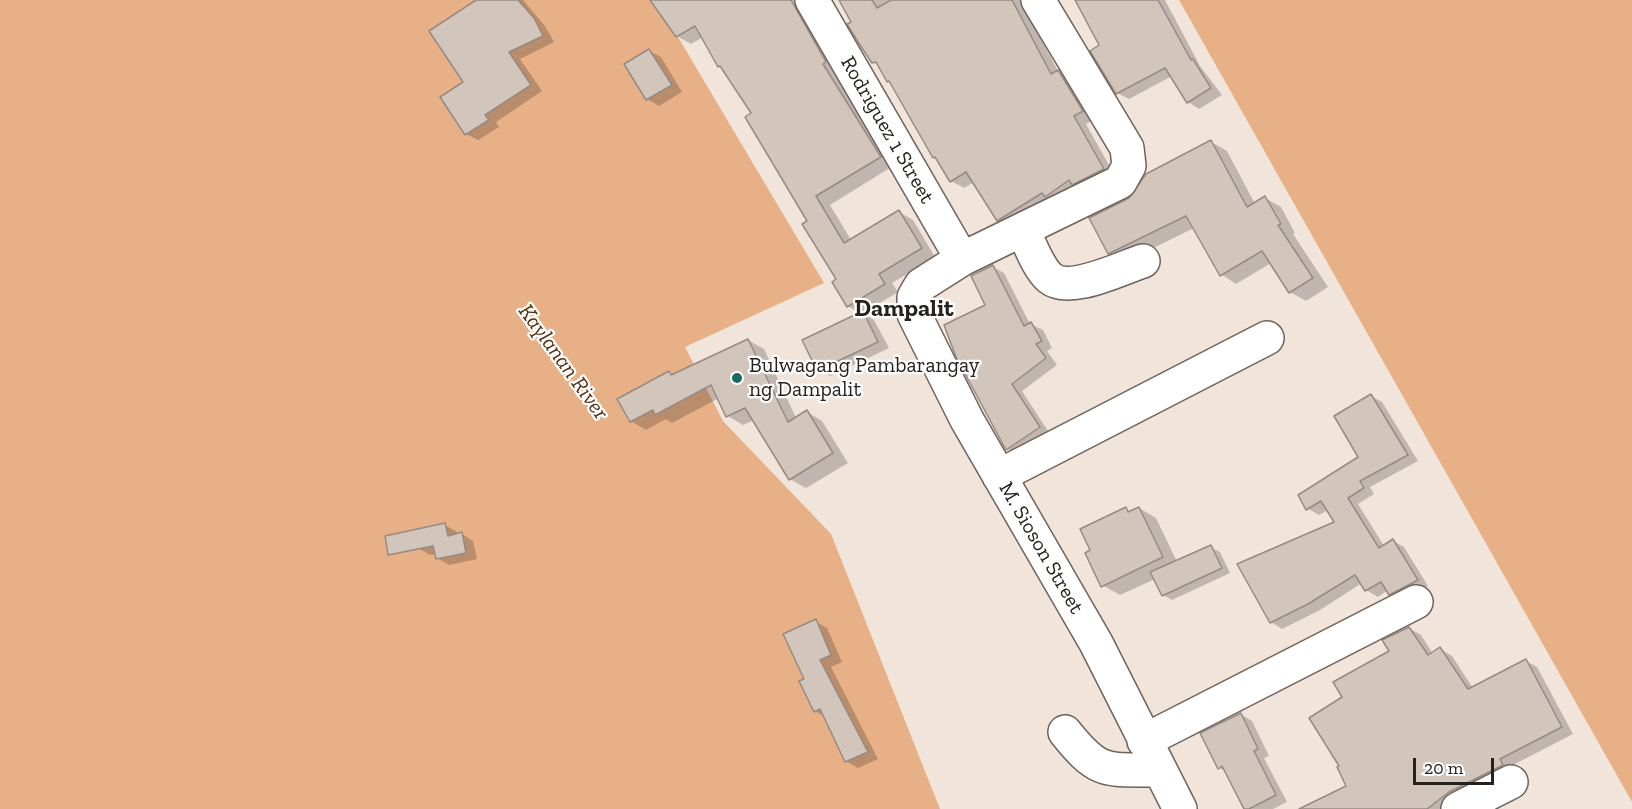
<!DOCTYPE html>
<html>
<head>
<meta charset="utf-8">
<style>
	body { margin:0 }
	#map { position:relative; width:1632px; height:809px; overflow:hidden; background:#f1e4db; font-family:"Zilla Slab",serif }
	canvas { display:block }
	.scale { position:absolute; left:1413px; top:758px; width:81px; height:27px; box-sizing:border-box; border:3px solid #26211d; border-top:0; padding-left:8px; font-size:18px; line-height:21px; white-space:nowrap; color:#26211d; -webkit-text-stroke:4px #fff; paint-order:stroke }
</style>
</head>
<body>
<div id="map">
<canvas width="1632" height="809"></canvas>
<div class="scale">20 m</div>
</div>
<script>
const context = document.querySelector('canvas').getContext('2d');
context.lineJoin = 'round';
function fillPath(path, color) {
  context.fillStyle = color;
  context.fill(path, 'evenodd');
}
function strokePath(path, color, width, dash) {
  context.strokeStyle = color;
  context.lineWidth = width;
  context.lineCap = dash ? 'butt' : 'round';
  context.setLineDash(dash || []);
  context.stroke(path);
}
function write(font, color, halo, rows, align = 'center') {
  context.font = font + ' "Zilla Slab",serif';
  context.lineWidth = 4.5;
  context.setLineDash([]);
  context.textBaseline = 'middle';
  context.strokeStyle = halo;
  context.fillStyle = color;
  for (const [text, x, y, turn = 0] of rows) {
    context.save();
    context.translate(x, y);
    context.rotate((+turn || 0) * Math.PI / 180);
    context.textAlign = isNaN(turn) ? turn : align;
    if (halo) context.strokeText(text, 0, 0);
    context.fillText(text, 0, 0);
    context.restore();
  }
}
fillPath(new Path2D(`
	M0 0H656L824 283 685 347 723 421 831 534 940 809H0Z
	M1179 0H1632V802Z`), '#e8b086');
fillPath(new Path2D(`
	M477 0H523L545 26 554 42 520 59 542 91 496 122 499 127 478 140 466 134 465 82Z
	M652 0H799L893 166 830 205 851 240 899 212 913 220 935 257 892 283 898 292 863 313 874 320 889 348 830 376 818 370 861 314 848 306 838 280 753 114 724 69 719 66 703 37 691 44 677 36Z
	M840 0H1020L1058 71 1071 79 1095 119 1086 124 1115 176 1011 227 998 220 974 182 964 188 951 181 912 123 891 82 880 66 873 62Z
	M1077 0H1165L1200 66 1222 95 1199 109 1188 102 1172 76 1129 99 1117 93 1101 46Z
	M649 51 661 57 682 92 659 106 647 99Z
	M1211 142 1227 151 1255 204 1265 198 1281 207 1295 233 1293 234 1328 287 1306 301 1290 292 1271 263 1236 284 1221 274 1194 228 1125 262 1109 253 1130 200Z
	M993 267 1004 273 1030 324 1043 330 1052 348 1047 351 1057 365 1022 391 1050 434 1019 455 1007 449 987 306Z
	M748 340 764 349 796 418 807 412 822 421 848 463 806 488 790 479 754 420 743 425 728 416 719 398 672 423 666 419 646 430 631 421 669 373 673 375Z
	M1371 396 1382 402 1418 461 1370 487 1374 494 1358 504 1384 546 1393 541 1404 547 1428 586 1401 600 1388 590 1378 597 1366 590 1362 583 1320 610 1282 629 1271 622 1337 523 1328 510 1319 515 1307 508 1360 458Z
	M1139 508 1156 518 1177 562 1210 547 1220 552 1230 573 1172 600 1163 595 1155 579 1120 595 1102 585 1092 551 1126 509 1131 512Z
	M445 525 457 532 458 535 462 534 473 541 477 559 449 565 437 558 436 554 430 555 418 548Z
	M815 621 827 628 842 662 831 667 878 759 858 768 846 761 825 717 815 711 806 680Z
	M1409 628 1421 635 1433 654 1440 649 1452 656 1473 688 1526 661 1537 667 1573 734 1511 766 1449 809H1309L1348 787 1344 698 1391 651Z
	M1240 714 1252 721 1269 756 1264 758 1287 802 1273 809H1246L1227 772 1219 768Z`), '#0003');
const building = new Path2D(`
	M476 0H518L534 18 543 36 509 52 531 85 485 115 489 120 465 135 440 97 463 82 429 31Z
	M650 0H791L826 62 823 64 881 157 816 196 844 243 899 210 922 248 879 274 885 284 847 307 832 282 836 279 802 224 807 221 745 117 751 113 720 66 718 67 695 26 676 37Z
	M839 0H872L877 8 891 0H1012L1051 74 1058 70 1083 111 1074 116 1104 169 1072 185 1069 180 1045 197 1042 193 997 221 966 172 950 182 935 157 933 158 889 81 887 82 876 62 872 63 858 42 847 24 851 22Z
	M1075 0H1158L1191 60 1193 59 1211 88 1187 103 1165 68 1116 94 1090 51 1099 45Z
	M649 49 672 85 646 100 624 64Z
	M1211 140 1247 207 1265 196 1281 224 1278 225 1313 278 1289 293 1262 251 1220 276 1186 216 1108 254 1089 218 1129 198 1146 174Z
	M993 265 1024 326 1031 322 1042 341 1036 344 1046 358 1012 384 1040 427 1006 450 956 357 944 325 985 305 971 276Z
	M863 311 878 342 817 371 802 340Z
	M748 339 788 422 807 410 833 453 789 480 745 408 726 417 711 385 655 415 653 410 630 422 617 399 669 371 671 375Z
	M1371 394 1408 455 1360 481 1364 488 1348 498 1379 548 1393 539 1418 580 1389 595 1381 582 1365 591 1355 575 1308 604 1270 623 1237 564 1334 522 1321 501 1306 510 1298 495 1358 457 1334 416Z
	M1126 507 1128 512 1139 507 1163 557 1101 587 1085 553 1090 550 1080 529Z
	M445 523 448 536 462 532 466 553 436 559 433 546 388 555 385 536Z
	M1211 545 1222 568 1162 596 1150 572Z
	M816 619 831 655 820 660 868 752 845 762 820 709 814 712 799 681 804 679 783 634Z
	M1409 627 1428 655 1440 647 1468 689 1526 659 1562 727 1500 759 1503 765 1449 792 1427 809H1299L1346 786 1337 767 1339 766 1309 718 1342 697 1333 682 1389 651 1382 640Z
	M1241 713 1258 749 1254 751 1276 795 1249 809H1244L1222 766 1218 769 1200 733Z`);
fillPath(building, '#d2c5bc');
strokePath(building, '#968a82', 1.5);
const minor = new Path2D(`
	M812 0 962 259
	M1038 0 1127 148 1129 166 1120 182 962 259 921 285 914 297V314L967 420 1096 643 1180 809
	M1023 230C1030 244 1038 268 1050 278 1070 294 1121 268 1143 261
	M999 476 1267 338
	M1065 732C1100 776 1106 769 1159 770
	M1144 741 1416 602
	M1458 809 1511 782`);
strokePath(minor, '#6e635b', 36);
strokePath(minor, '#fff', 33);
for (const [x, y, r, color] of [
	[737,378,6,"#1b6866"]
]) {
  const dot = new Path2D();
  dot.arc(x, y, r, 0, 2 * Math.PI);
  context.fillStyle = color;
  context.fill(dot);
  strokePath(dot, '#fff', 2);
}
write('21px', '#26211d', '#fff', [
	["Rodriguez 1 Street",887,130,60],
	["M. Sioson Street",1041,548,60]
]);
write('21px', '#26211d', '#fff', [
	["Bulwagang Pambarangay",749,366],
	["ng Dampalit",749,390]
], 'left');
write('italic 22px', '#543010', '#fff', [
	["Kaylanan River",563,362,54]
]);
write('bold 24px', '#26211d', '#fff', [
	["Dampalit",904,309]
]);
</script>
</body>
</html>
